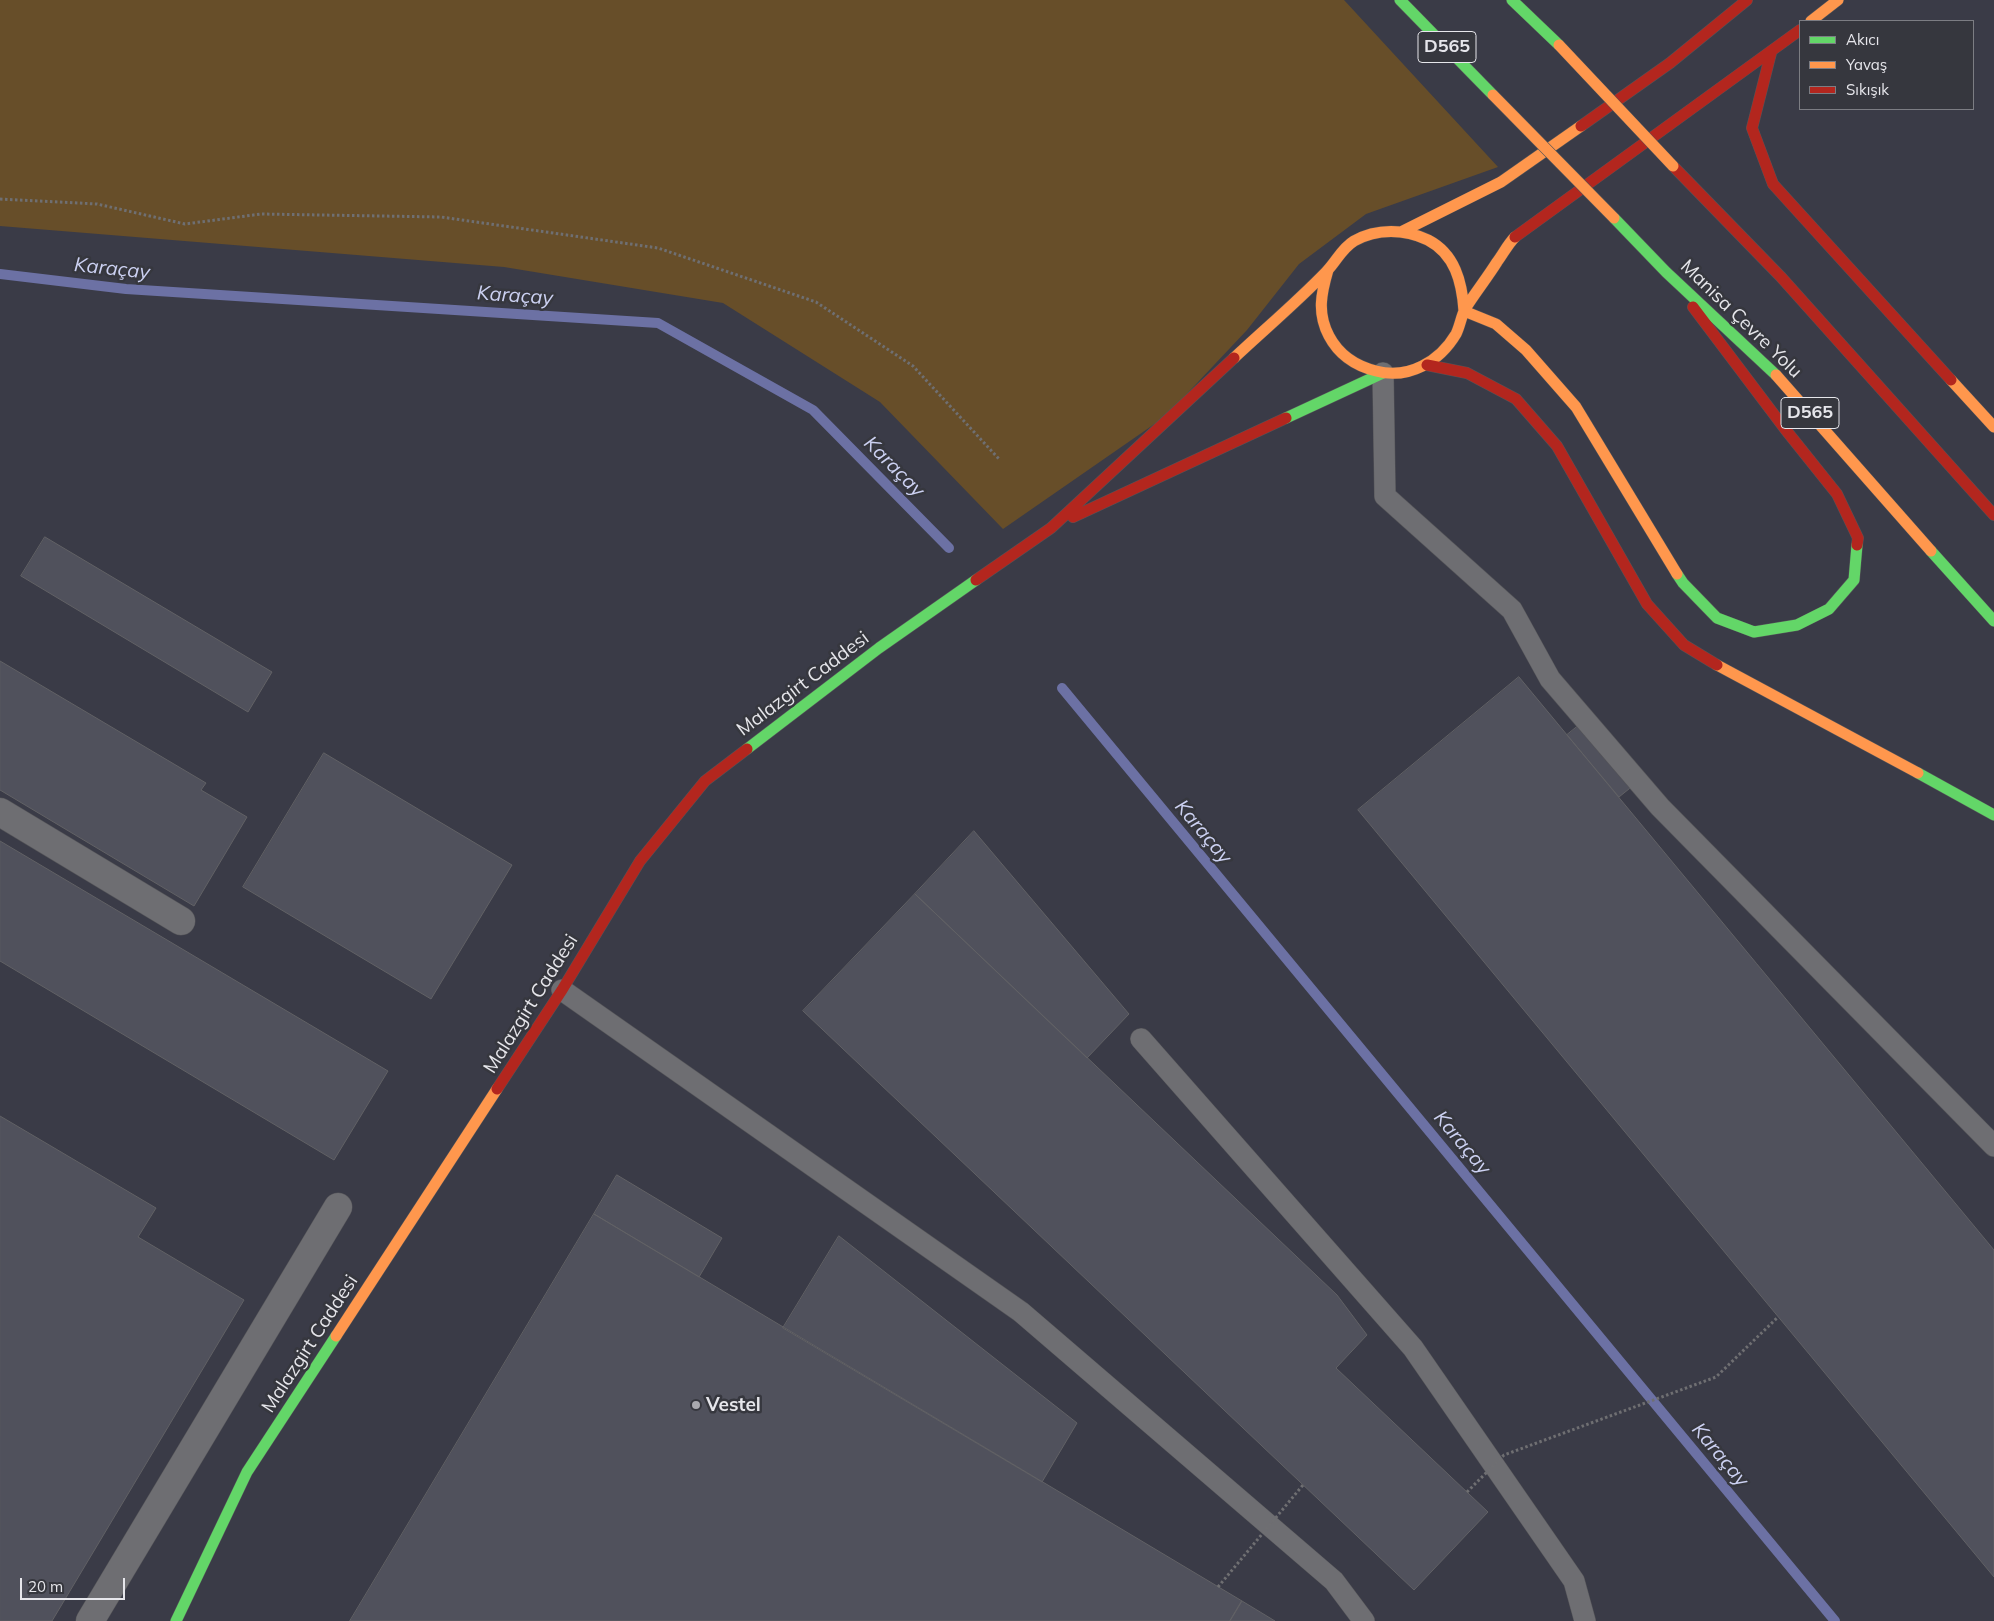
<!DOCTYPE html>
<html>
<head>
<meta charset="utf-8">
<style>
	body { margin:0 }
	#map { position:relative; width:1994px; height:1621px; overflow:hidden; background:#38383c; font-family:Mulish,sans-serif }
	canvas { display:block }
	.legend { position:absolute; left:1799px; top:20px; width:175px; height:90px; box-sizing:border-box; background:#36373e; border:1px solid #7c7d83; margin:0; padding:6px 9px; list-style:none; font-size:15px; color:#e6e6eb }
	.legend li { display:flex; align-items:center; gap:10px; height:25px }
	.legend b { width:25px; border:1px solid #7c7d83 }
	.scale { position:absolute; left:20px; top:1578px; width:105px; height:22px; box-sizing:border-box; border:2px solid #e6e6eb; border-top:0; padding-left:6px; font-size:15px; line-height:18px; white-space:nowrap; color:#e6e6eb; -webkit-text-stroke:4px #36373e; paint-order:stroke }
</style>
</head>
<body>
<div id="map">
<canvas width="1994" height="1621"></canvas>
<ul class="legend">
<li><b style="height:6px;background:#63d668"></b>Akıcı</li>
<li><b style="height:6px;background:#ff974d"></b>Yavaş</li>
<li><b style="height:6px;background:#b3261e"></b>Sıkışık</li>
</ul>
<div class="scale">20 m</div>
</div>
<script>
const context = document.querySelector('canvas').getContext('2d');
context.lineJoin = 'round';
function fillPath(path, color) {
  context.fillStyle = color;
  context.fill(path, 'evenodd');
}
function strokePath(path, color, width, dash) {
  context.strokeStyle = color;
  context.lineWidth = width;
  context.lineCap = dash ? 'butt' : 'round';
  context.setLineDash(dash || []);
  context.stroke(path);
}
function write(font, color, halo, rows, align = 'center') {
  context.font = font + ' Mulish,sans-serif';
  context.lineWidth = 5;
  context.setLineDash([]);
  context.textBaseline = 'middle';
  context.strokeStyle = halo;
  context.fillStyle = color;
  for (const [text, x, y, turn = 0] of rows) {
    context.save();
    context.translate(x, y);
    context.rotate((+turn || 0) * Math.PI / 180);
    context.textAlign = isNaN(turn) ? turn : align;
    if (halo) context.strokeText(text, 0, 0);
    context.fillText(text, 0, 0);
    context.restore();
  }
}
fillPath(new Path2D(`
	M0 0H1994V1621H0ZM1800 21H1973V109H1800Z`), '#3a3b47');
fillPath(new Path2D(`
	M0 0H1344L1498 167 1366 214 1299 264 1247 330 1166 416 1003 529 880 402 723 303 504 267 0 226Z`), '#674e29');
strokePath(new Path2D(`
	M0 274 126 289 658 323 813 410 949 548
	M1062 688 1835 1621`), '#6c71a4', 10);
const building = new Path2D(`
	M45 537 272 672 248 712 21 576Z
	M0 661 206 783 201 790 247 817 194 906 0 790Z
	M1519 677 1994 1250V1577L1358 810Z
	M1593 714 1645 776 1619 797 1567 735Z
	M324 753 512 865 431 999 243 887Z
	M974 831 1129 1014 1087 1058 915 894Z
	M0 841 388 1071 334 1160 0 961Z
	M915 894 1337 1295 1367 1335 1336 1368 1488 1512 1414 1590 803 1011Z
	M0 1116 156 1208 138 1237 244 1300 52 1621H0Z
	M617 1175 722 1238 699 1277 594 1214Z
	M594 1214 1242 1601 1230 1621H350Z
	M839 1236 1077 1423 1042 1482 783 1328Z
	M1242 1601 1275 1621H1230Z`);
fillPath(building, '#50515c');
strokePath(building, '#616165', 1);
const lane = new Path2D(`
	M1383 373 1385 496 1512 610 1550 679 1660 807 1994 1146
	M562 990 1021 1312 1334 1581 1364 1621
	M1141 1039 1413 1348 1574 1581 1585 1621`);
const street = new Path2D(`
	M0 812 181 921
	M90 1621 338 1207`);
const fast = new Path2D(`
	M1400 0 1493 95
	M1512 0 1559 45
	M1614 218 1666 272 1776 375
	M1286 418 1383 373
	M1931 551 1994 621
	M1677 574 1683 583 1717 618 1754 632 1797 625 1829 609 1854 580 1857 545
	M747 749 879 648 976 580
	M1918 773 1994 815
	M176 1621 247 1472 336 1336`);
const slow = new Path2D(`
	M1811 21 1838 0
	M1403 231 1501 182 1581 126
	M1328 270C1321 294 1317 313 1329 336 1339 355 1356 366 1376 371 1409 380 1440 361 1456 334 1460 326 1461 317 1465 309 1475 293 1487 278 1497 262 1503 254 1508 244 1515 237
	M1464 311 1496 324 1526 350 1576 407 1677 574
	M1234 358C1265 329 1297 302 1326 272 1337 261 1341 249 1354 241 1377 228 1405 229 1428 240 1455 254 1462 282 1464 311
	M1776 375 1931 551
	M1951 380 1994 427
	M1717 665 1918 773
	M336 1336 497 1089`);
const jam = new Path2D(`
	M1771 53 1752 128 1773 184 1951 380
	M1581 126 1670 63 1747 0
	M1673 166 1781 277 1994 515
	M1515 237 1800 30
	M1693 307 1785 429 1837 494 1858 538 1857 545
	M1427 365 1467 373 1516 399 1557 446 1647 604 1684 645 1717 665
	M1073 517 1286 418
	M976 580 1051 528 1234 358
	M497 1089 562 990 640 861 705 781 747 749`);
strokePath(lane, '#545458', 22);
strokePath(street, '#545458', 29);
strokePath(fast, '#545458', 12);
strokePath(slow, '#545458', 12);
strokePath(jam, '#545458', 12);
strokePath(new Path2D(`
	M0 199 97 204 185 224 261 214 441 217 658 248 816 302 913 366 999 459`), '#6f6f72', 3, [2.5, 2.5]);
strokePath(lane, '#6e6e72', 21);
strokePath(street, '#6e6e72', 28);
strokePath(fast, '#63d668', 11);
strokePath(slow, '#ff974d', 11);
strokePath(jam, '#b3261e', 11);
const slowBridge = new Path2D(`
	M1559 45 1673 166
	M1493 95 1614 218`);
strokePath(slowBridge, '#545458', 12, []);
strokePath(new Path2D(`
	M1467 1492 1504 1455 1716 1377 1778 1317
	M1218 1587 1303 1485`), '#6f6f72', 3, [2.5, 2.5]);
strokePath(slowBridge, '#ff974d', 11);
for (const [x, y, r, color] of [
	[696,1405,5,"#a9a9ae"]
]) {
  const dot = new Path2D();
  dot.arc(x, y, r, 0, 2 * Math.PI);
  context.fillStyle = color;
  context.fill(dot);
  strokePath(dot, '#36373e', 2);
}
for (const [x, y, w] of [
	[1447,47,58],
	[1810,413,58]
]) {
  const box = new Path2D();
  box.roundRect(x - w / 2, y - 15.5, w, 31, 4);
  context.fillStyle = '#36373e';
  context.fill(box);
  strokePath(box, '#e6e6eb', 1);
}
write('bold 18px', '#e6e6eb', null, [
	["D565",1447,47],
	["D565",1810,413]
]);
write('19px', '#e6e6eb', '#36373e', [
	["Manisa Çevre Yolu",1741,319,44],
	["Malazgirt Caddesi",803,684,-37],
	["Malazgirt Caddesi",531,1004,-58],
	["Malazgirt Caddesi",310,1344,-57]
]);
write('bold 19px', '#e6e6eb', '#36373e', [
	["Vestel",706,1405]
], 'left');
write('italic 20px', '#ccd1f2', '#36373e', [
	["Karaçay",112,269,6],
	["Karaçay",515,296,4],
	["Karaçay",894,467,45],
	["Karaçay",1203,832,50],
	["Karaçay",1462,1143,50],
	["Karaçay",1720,1455,50]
]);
</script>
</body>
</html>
